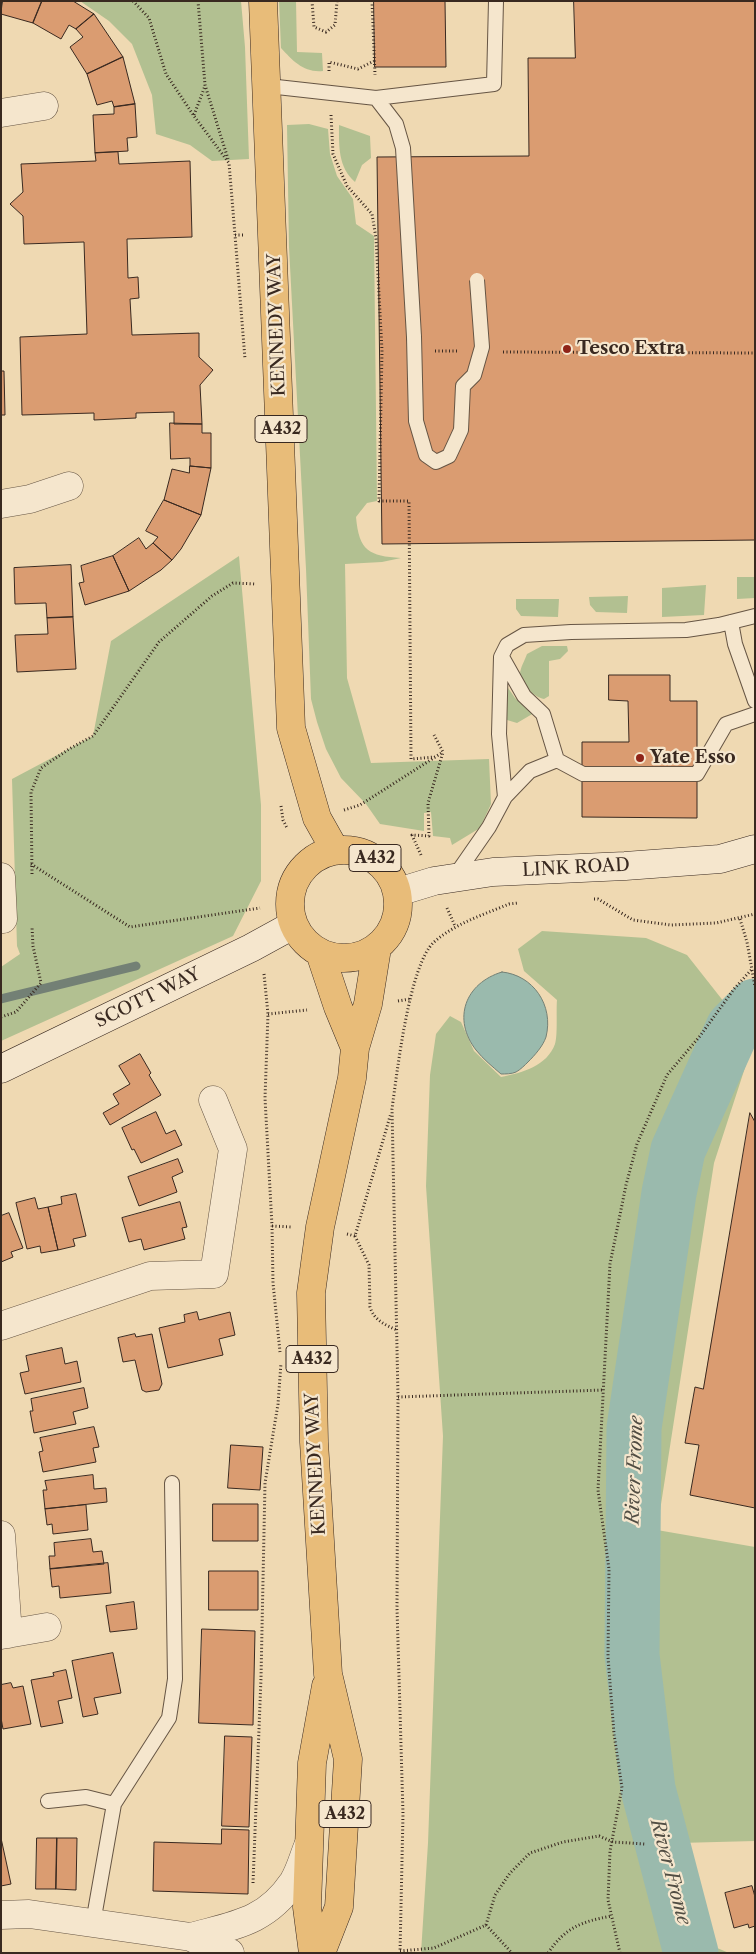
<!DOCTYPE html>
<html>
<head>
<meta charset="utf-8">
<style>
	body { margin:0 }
	#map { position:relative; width:756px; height:1954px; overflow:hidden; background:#efd9b2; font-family:"Libre Caslon Text",serif }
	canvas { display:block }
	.frame { position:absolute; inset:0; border:2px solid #392920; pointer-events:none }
</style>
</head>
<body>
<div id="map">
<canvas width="756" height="1954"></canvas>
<div class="frame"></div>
</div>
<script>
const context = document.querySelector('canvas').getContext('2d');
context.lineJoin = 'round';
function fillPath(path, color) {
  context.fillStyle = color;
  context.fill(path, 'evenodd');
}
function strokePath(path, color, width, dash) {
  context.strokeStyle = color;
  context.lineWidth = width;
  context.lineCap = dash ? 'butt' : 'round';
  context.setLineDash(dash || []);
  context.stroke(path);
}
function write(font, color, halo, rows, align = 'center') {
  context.font = font + ' "Libre Caslon Text",serif';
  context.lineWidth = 4.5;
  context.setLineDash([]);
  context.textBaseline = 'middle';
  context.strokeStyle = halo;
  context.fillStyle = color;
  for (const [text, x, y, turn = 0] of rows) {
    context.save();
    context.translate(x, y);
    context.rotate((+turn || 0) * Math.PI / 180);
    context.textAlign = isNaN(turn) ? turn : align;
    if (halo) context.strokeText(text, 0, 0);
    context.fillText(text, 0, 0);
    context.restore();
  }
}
fillPath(new Path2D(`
	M80 1H241L245 47 249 159 212 161 190 145 156 134 152 95 132 44 109 21Z
	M279 1H296L297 52 322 53 323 71C304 73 293 61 281 48Z
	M309 124 328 129 330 154 337 176 353 199 356 224 374 236 377 501 367 503 356 517C359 551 369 556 401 558L382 562 345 564 347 678 371 763 489 759 491 804 480 828 452 845 450 838 433 836 431 812 424 813V831L380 824 366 804 341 778 326 749 317 722 311 699 306 569 289 247 287 125Z
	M339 125 370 136 371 158 362 165 355 182C338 167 339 146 339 125Z
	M239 556 261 805V881L233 936 1 1041V967L20 954 17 946 12 779 93 736 111 641Z
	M737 577H755V598L737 599Z
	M706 585 704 615 662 617V588Z
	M628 596 627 613 596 612 590 605 589 597Z
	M516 599H559L558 617 521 616 516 609Z
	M542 646H567L568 651 560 659 549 661V696L544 699C534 697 521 685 520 674 520 668 525 660 527 654Z
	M506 685 515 698 534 713 517 723 507 720 505 709Z
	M542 931 646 938 687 955 754 1040 714 1163 657 1530 755 1547V1841L679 1843 703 1942 729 1953H421L428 1843 443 1436 426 1186 430 1075 436 1034 450 1016 461 1022 474 1051 501 1077C522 1073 547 1066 555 1044 558 1035 556 1010 557 1000L524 971 518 949Z`), '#b2c091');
const water = new Path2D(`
	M502 972C533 975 554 1005 546 1037 543 1046 535 1055 528 1062 525 1065 520 1070 516 1072 512 1074 505 1074 501 1074 493 1067 483 1059 476 1050 452 1019 465 983 502 972Z`);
fillPath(water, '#9abaad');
strokePath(water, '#738075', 1);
strokePath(new Path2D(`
	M1 999 136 966`), '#738075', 9);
strokePath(new Path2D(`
	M691 1953 648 1789 632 1655 634 1428 669 1193 678 1150 733 1028 755 1006`), '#9abaad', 55);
const building = new Path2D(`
	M3 1H42L33 23 1 14Z
	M42 1H73L94 14 76 29 69 25 61 39 33 23Z
	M374 1H445L446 67H375Z
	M574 1H755V540L382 544 377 157 529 156 528 58H575Z
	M94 14 123 57 87 74 70 47 83 37 76 29Z
	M123 57 135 104 114 107 112 101 97 105 87 74Z
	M135 104 137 137 127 138 128 151 95 153 93 115 114 114V107Z
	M118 152 119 164 190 161 192 237 127 239 128 278 138 277 139 298 130 299 132 335 199 333V357L213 370 200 385 202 424H174V412L136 413V418L94 420V413L22 415 20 337 87 334 84 242 24 244 23 216 10 204 23 192 21 164 96 161 95 153Z
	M1 371H4L5 415H1Z
	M170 423 202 424V433H211V468L190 466V458L171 459Z
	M190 466 211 468 201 515 164 500 172 469 189 473Z
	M164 500 201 515 181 549 172 560 153 543 158 537 146 531Z
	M139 538 146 549 153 543 172 560 161 570 129 591 113 556Z
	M113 556 129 591 85 605 79 583 84 582 81 566Z
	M71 565 73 617 47 618 46 603 15 604 14 568Z
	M73 617 76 669 17 672 15 635 48 634 47 618Z
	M609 675H670V701H697V818L582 817V742H629L628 701 609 700Z
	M140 1054 151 1073 149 1075 161 1095 110 1125 103 1113 119 1104 113 1094 130 1084 119 1066Z
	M156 1112 166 1134 175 1130 182 1145 141 1163 134 1149 132 1150 122 1128Z
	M750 1113 755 1122V1508L690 1495 699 1445 685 1443 695 1387 703 1389Z
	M178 1159 183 1172 172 1177 177 1192 139 1206 128 1177Z
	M76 1194 86 1236 73 1239 75 1246 58 1250 48 1207 62 1204 61 1197Z
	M35 1198 38 1209 48 1207 58 1250 41 1253 40 1246 27 1249 16 1203Z
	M180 1202 187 1227 182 1228 185 1239 144 1250 141 1239 129 1242 122 1218Z
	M9 1213 23 1248 11 1252 13 1257 1 1262V1216Z
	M197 1312 199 1320 230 1312 235 1335 219 1339 223 1355 168 1368 159 1328 185 1322 184 1315Z
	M135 1334 136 1337 152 1334 162 1384 159 1390 146 1392 142 1390 135 1360 123 1362 118 1338Z
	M62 1348 65 1364 77 1361 81 1382 25 1394 20 1373 29 1371 26 1356Z
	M84 1388 88 1408 73 1412 76 1424 34 1433 30 1411H33L31 1399Z
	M94 1427 99 1447 93 1448 96 1462 43 1472 39 1452 43 1451 40 1438Z
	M231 1445 263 1447 260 1490 228 1488Z
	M93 1475 94 1489 106 1488 107 1502 45 1509 43 1490H47L45 1481Z
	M213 1504H258V1541H213Z
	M86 1505 88 1530 53 1534 52 1524 47 1525 45 1509Z
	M91 1539 93 1552 102 1551 104 1564 50 1569 49 1556H55L54 1543Z
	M108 1563 111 1593 60 1598 59 1586 52 1587 50 1569Z
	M209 1571H258V1610H209Z
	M134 1602 137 1629 110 1632 106 1606Z
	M202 1629 255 1631 253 1725 199 1723Z
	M113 1653 121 1693 94 1698 98 1714 83 1717 72 1661Z
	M66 1670 72 1698 58 1701 63 1723 41 1727 31 1680 54 1676 53 1673Z
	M11 1683 13 1688 23 1686 31 1724 3 1729 1 1718V1685Z
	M225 1736 252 1737 249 1827 222 1826Z
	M222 1829 249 1830 248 1894 153 1891 154 1842 221 1844Z
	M1 1838 11 1884 1 1886Z
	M37 1838H57L56 1889H36Z
	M57 1838H77L76 1890 56 1889Z
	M752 1886 755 1897V1926L749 1928 748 1924 734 1928 725 1893Z`);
fillPath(building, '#da9c71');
strokePath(building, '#392920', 1);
const lane = new Path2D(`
	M268 86 376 98 396 124 403 148 414 337
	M376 98 494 84 496 1
	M731 622 735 644 755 701
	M502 657 524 696 543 714 557 760 583 774H697L726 724 755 714
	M505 797 530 771 557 760
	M455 876 489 827 505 797 499 734 501 657 507 645 524 635 571 632 686 630 719 625 755 616
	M48 1801 86 1797 114 1804
	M93 1923 114 1804 169 1718 175 1679 172 1483`);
const street = new Path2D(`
	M1 113 44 106
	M1 504 30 499 69 486
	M1 877 3 919
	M1 1326 150 1276 214 1274 233 1149 213 1100
	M1 1535 8 1634
	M1 1635 47 1627
	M1 1915 29 1914 191 1937 213 1948 230 1953
	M191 1937C235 1925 266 1922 293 1882 300 1871 303 1858 308 1846`);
const secondary = new Path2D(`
	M398 892 434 881 493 872 625 866 720 859 755 849
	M1 1069 251 948 293 925`);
const primary = new Path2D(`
	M263 1 291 728 317 818 335 850
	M290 904a54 54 0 1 1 108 0a54 54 0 1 1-108 0Z
	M320 953 338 1007 355 1048
	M313 1953 307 1907 312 1763 326 1686
	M321 1953 339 1907 348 1759 328 1674 314 1442 311 1293 320 1227 352 1078 355 1048 368 1004 377 948`);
strokePath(lane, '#654', 16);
strokePath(street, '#654', 29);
strokePath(secondary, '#392920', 29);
strokePath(primary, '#392920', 29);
strokePath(new Path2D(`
	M133 1 149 18 166 74 194 116 229 163 235 235
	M198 1 205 85 228 159
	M312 1 314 27 326 32 335 25 337 1
	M372 1 375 75
	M329 71V62L358 69 374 61
	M194 115 205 86
	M331 115 333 154 347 186 372 214 376 238 382 351 379 501H409L411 759 435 757
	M243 235H235L245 359
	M435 351H459
	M503 352 755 353
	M281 806 283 820 287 828
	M344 810 360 805 443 752
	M421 855 412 835 429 836 428 803 443 752 434 735
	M31 864 130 927 260 908
	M32 874 31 792 41 768 69 749 93 736 159 642 212 596 233 583 256 584
	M594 899H598L633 920 671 925 716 923 755 914
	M447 908 455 926
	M740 919 747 942 755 987
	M264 974 268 1014 265 1098 272 1226 273 1283 280 1352
	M398 1001 410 999
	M268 1014 307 1010
	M1 1017 16 1012 41 983 33 946 32 927
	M272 1226 292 1227
	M347 1234 355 1236 391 1113
	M355 1236 369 1265 370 1307C374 1320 385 1325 397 1330
	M398 1397 604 1390
	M253 1883 261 1678 265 1483 278 1404 281 1363
	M486 1925 495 1895 510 1873 530 1853 563 1842 599 1836 613 1842 645 1844
	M400 1951 434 1948 486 1925 512 1953
	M400 1953 403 1814 397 1608 398 1397 392 1109C397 1073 409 965 434 942 456 923 483 915 509 904L518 903
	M548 1953C566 1927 581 1922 611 1916
	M620 1953 608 1900 610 1851 622 1788 614 1734 608 1657 609 1569 598 1490 610 1264 626 1185 637 1144 667 1075 700 1036 734 989 752 969`), '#392920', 3, [1, 2.5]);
strokePath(lane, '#f5e6cd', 14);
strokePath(street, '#f5e6cd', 28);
strokePath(secondary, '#f5e6cd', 28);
strokePath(primary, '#e8bc79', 28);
const laneBridge = new Path2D(`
	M414 337 416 421 426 455 436 462 449 456 461 430 463 386 474 375 482 347 477 280`);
strokePath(laneBridge, '#654', 16, []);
strokePath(laneBridge, '#f5e6cd', 14);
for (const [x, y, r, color] of [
	[567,349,5,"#8f2418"],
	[640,758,5,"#8f2418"]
]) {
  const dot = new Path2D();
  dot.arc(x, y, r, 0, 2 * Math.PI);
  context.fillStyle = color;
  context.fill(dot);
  strokePath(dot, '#f5e6cd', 2);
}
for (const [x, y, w] of [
	[281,429,52],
	[375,858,52],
	[312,1359,52],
	[345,1814,52]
]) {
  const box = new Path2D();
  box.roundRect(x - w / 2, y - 13.5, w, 27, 4);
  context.fillStyle = '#f5e6cd';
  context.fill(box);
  strokePath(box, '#392920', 1);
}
write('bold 16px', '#392920', null, [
	["A432",281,429],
	["A432",375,858],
	["A432",312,1359],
	["A432",345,1814]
]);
write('18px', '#392920', '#f5e6cd', [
	["KENNEDY WAY",277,325,-92],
	["LINK ROAD",576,868,-3],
	["SCOTT WAY",148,998,-26],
	["KENNEDY WAY",316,1464,-93]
]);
write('bold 18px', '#392920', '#f5e6cd', [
	["Tesco Extra",577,349],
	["Yate Esso",650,758]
], 'left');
write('italic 19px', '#514d43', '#f5e6cd', [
	["River Frome",635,1470,-88],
	["River Frome",670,1872,75]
]);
</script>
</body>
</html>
